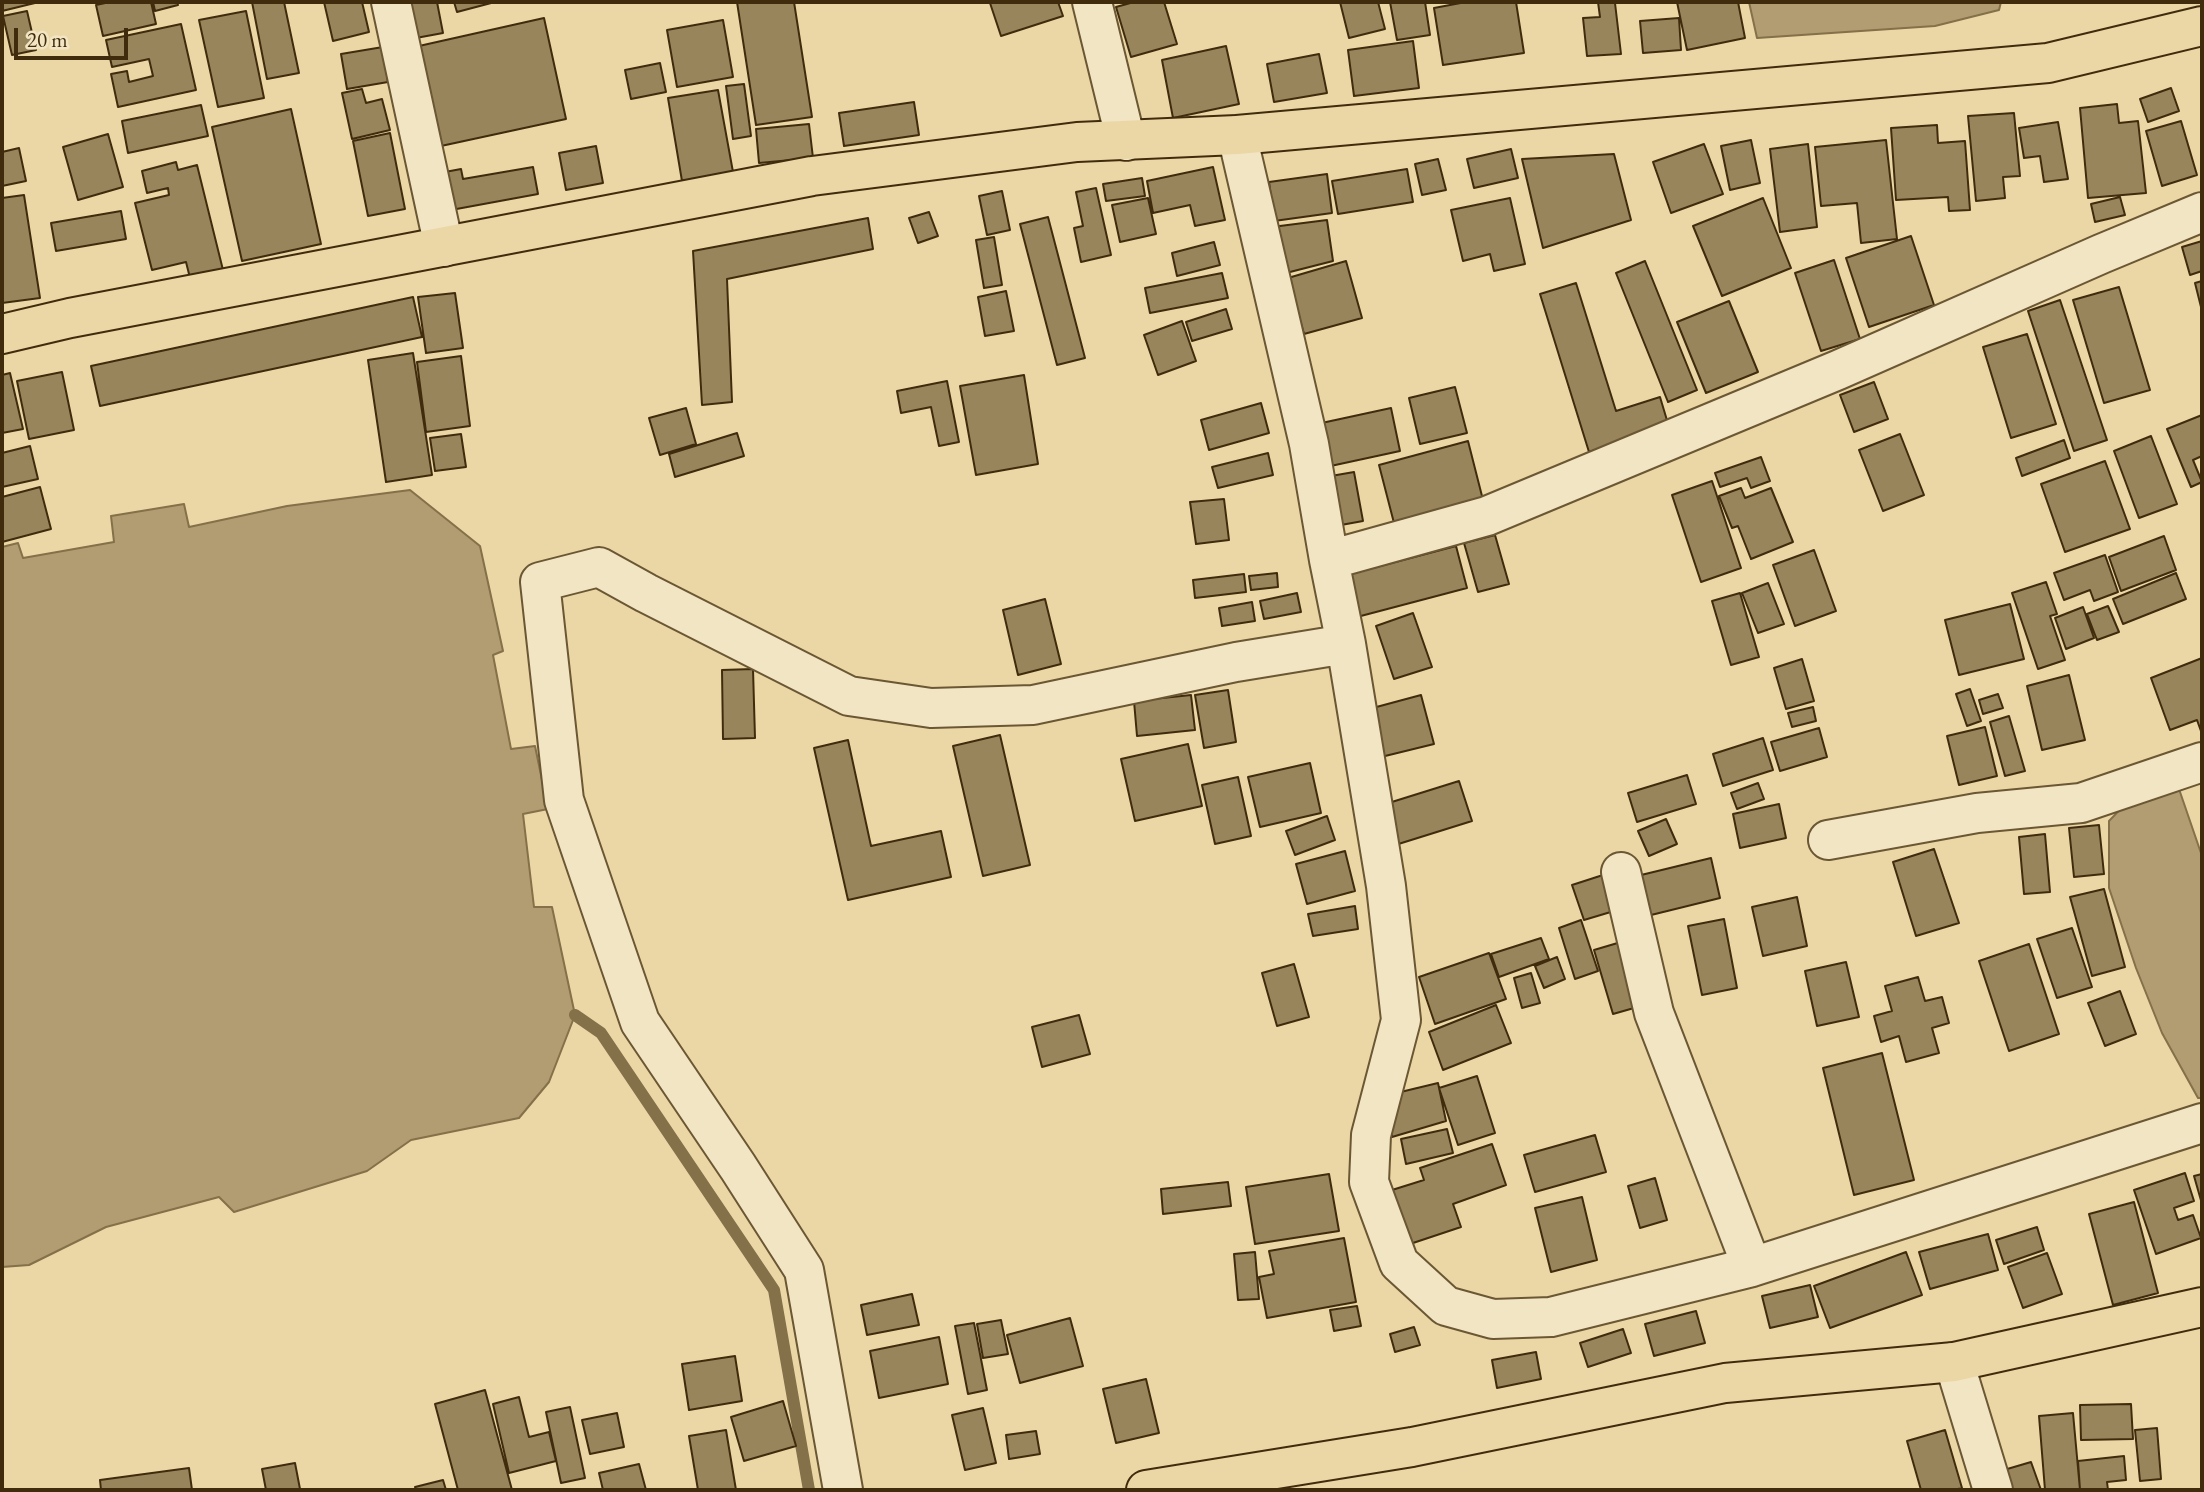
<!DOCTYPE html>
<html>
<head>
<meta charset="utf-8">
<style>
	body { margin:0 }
	#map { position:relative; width:2204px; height:1492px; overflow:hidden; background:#ebd7a5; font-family:"EB Garamond",serif }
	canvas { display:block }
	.frame { position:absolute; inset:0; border:4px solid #402c0d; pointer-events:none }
	.scale { position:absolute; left:14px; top:28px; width:114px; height:32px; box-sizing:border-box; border:4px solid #402c0d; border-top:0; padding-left:9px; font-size:21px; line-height:24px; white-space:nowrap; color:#402c0d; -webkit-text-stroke:5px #f2e5c4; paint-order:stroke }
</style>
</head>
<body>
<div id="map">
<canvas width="2204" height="1492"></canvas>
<div class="frame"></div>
<div class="scale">20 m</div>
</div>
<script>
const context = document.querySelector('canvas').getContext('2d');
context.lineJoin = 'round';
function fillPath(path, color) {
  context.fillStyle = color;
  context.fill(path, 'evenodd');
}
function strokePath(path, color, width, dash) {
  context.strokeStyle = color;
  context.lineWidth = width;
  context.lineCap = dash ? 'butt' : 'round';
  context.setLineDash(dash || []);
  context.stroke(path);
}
const water = new Path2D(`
	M1749 2H2001L1999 10 1935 26 1757 38Z
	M410 490 480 546 503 651 493 655 511 749 535 746 548 809 523 814 534 907H552L575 1015 549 1082 519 1118 411 1140 367 1171 234 1212 219 1197 106 1227 29 1265 2 1267V547L18 543 23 558 114 542 111 516 184 504 189 527 287 506Z
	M2179 789 2202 856V1098H2198L2162 1033 2136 968 2109 888V821L2134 795Z`);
fillPath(water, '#b19d71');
strokePath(water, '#847049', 2);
strokePath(new Path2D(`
	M575 1015 601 1033 774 1290 809 1490`), '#847049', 12);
const building = new Path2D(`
	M2 2H39L2 11Z
	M110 2H151L156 24 103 36 96 5Z
	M153 2H177L178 5 155 11Z
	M252 2H284L299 73 267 79Z
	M324 2H362L369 32 333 41Z
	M410 2H437L443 33 416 38Z
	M454 2H495L457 12Z
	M737 2H794L812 117 756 125Z
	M993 2H1058L1063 16 1001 36 990 3Z
	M1134 2H1164L1177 44 1131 57 1116 7Z
	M1340 2H1378L1385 29 1349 38Z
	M1390 2H1425L1430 35 1397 40Z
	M1466 2H1516L1524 53 1443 65 1434 8Z
	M1598 2H1632L1615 3 1621 54 1587 56 1583 18 1600 17Z
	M1677 2H1738L1745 38 1687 50Z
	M27 11 36 50 12 55 3 16Z
	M246 11 264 98 218 107 199 20Z
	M544 18 566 119 441 146 419 46Z
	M1679 18 1681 50 1643 53 1640 21Z
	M723 20 733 77 677 87 667 30Z
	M181 24 196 90 118 107 111 74 127 71 129 82 153 76 149 59 112 67 106 40Z
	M1413 41 1419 88 1354 96 1348 50Z
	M1226 46 1239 104 1173 118 1162 60Z
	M383 47 388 82 347 89 341 54Z
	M1319 54 1327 93 1274 102 1267 64Z
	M660 63 666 92 631 99 625 70Z
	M744 84 751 136 733 139 726 86Z
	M2171 88 2179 111 2148 122 2140 99Z
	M362 89 366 103 382 99 390 130 352 139 342 93Z
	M718 90 733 172 682 181 668 98Z
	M914 102 919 135 844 146 839 113Z
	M2117 104 2119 123 2138 121 2146 193 2088 198 2080 108Z
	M201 105 208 136 128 153 122 121Z
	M291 109 321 244 242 261 212 127Z
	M2014 113 2020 176 2003 177 2005 198 1976 201 1968 116Z
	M2181 121 2197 175 2162 186 2146 131Z
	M2058 122 2068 179 2044 182 2040 156 2024 158 2019 128Z
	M809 124 813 158 759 163 756 129Z
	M1937 125 1938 143 1965 141 1970 210 1949 211 1948 197 1896 200 1891 128Z
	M390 133 405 209 368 216 353 141Z
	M108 134 123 187 78 200 63 147Z
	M1751 140 1760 183 1730 190 1721 146Z
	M1886 140 1897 239 1861 243 1857 203 1821 206 1815 147Z
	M1704 144 1723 194 1671 213 1653 162Z
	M1808 144 1817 227 1780 232 1770 149Z
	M596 146 603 183 566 190 559 153Z
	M19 148 26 181 2 186V152Z
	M1511 149 1518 178 1474 188 1467 159Z
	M1614 154 1631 220 1543 248 1522 159Z
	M1438 159 1446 190 1422 195 1415 164Z
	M176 162 178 170 197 165 223 270 190 278 186 262 152 270 135 203 169 195 168 188 147 193 142 171Z
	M533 167 538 194 451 210 445 172 461 169 463 179Z
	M1213 167 1225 220 1195 226 1190 205 1153 213 1147 181Z
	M1407 169 1413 202 1338 214 1332 181Z
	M1327 174 1332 213 1274 221 1269 182Z
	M1142 178 1145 196 1106 201 1103 184Z
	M1096 188 1111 255 1081 262 1074 228 1083 226 1076 192Z
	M1002 191 1010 230 987 235 979 196Z
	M24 195 40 298 2 303V198Z
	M2120 197 2125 215 2095 222 2091 204Z
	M1148 198 1156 234 1120 242 1112 205Z
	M1510 198 1525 264 1494 271 1490 254 1463 261 1451 210Z
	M1763 198 1791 268 1722 296 1693 226Z
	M121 211 126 239 56 251 51 223Z
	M929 212 938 236 918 243 909 218Z
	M1048 217 1085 358 1057 365 1020 224Z
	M868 218 873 249 727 279 732 402 702 405 693 251Z
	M1327 220 1333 261 1286 273 1272 227Z
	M1911 236 1934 305 1869 327 1846 258Z
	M994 237 1002 285 984 288 976 240Z
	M2202 241V271L2190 275 2182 247Z
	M1214 242 1220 265 1177 276 1172 253Z
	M1834 260 1860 339 1821 351 1795 273Z
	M1346 261 1362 318 1304 334 1288 278Z
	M1645 261 1697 390 1668 402 1616 273Z
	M1222 273 1228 298 1150 313 1145 288Z
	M2202 281V311L2195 283Z
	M1576 283 1616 411 1660 397 1669 427 1589 452 1540 294Z
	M2119 287 2150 390 2104 403 2073 300Z
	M1006 291 1014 331 985 336 978 297Z
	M455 293 463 348 426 353 418 297Z
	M413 297 422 337 100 406 91 366Z
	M2060 300 2107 440 2074 451 2028 311Z
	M1729 301 1758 372 1706 393 1677 322Z
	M1226 309 1232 329 1192 341 1186 322Z
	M1182 321 1196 361 1158 375 1144 335Z
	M2027 334 2056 424 2011 438 1983 347Z
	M413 353 432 475 386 482 368 360Z
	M461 356 470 426 426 432 417 362Z
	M62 372 74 430 29 439 17 381Z
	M10 373 23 429 2 433V375Z
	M1024 375 1038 464 976 475 960 386Z
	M947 381 959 442 939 446 931 407 901 413 897 391Z
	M1874 382 1888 419 1854 432 1840 395Z
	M1455 387 1467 433 1420 444 1409 398Z
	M1261 403 1269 433 1209 450 1201 420Z
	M686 408 696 444 660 455 649 418Z
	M1391 408 1400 451 1326 467 1317 424Z
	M2202 415V456L2193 460 2202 482 2191 487 2167 429Z
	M737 433 744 456 675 477 669 454Z
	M461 434 466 467 435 471 430 438Z
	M1900 434 1924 495 1883 511 1859 450Z
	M2151 436 2177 504 2139 518 2114 451Z
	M2064 440 2070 458 2022 476 2016 458Z
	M1468 441 1483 500 1394 523 1379 465Z
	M30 446 38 479 2 487V453Z
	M1268 453 1273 475 1218 488 1212 467Z
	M1761 457 1770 481 1751 488 1747 478 1720 487 1715 473Z
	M2105 461 2130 529 2065 552 2041 484Z
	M1354 472 1363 521 1341 525 1331 476Z
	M1712 481 1741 568 1701 582 1672 495Z
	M40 487 51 529 2 542V497Z
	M1741 488 1745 498 1771 488 1793 542 1751 559 1738 526 1732 528 1719 496Z
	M1224 499 1229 540 1196 544 1190 502Z
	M1495 535 1509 584 1478 592 1464 543Z
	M2164 536 2176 570 2121 591 2109 557Z
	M1456 546 1467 588 1357 617 1346 575Z
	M1814 550 1836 611 1795 626 1773 565Z
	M2105 555 2118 592 2094 601 2090 590 2064 600 2054 573Z
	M1277 573 1278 587 1251 590 1249 576Z
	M2176 573 2186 599 2123 624 2113 599Z
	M1244 574 1246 592 1195 598 1193 580Z
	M2046 582 2057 614 2050 616 2065 660 2038 669 2012 593Z
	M1768 583 1784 624 1758 633 1742 593Z
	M1297 593 1301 612 1264 619 1260 601Z
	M1740 593 1759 657 1731 665 1712 601Z
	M1045 599 1061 664 1018 675 1003 610Z
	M1252 602 1255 621 1222 626 1219 608Z
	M2010 604 2024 659 1959 675 1945 620Z
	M2108 606 2119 632 2097 640 2087 614Z
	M2083 607 2094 638 2066 649 2055 618Z
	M1413 613 1432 667 1394 679 1376 626Z
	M2202 658V734L2197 720 2170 730 2151 678Z
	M1802 659 1814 701 1786 709 1774 668Z
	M753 669 755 738 723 739 722 670Z
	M2069 675 2085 740 2042 750 2027 686Z
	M1970 689 1981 721 1967 726 1956 694Z
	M1228 690 1236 742 1204 748 1195 695Z
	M1998 694 2003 708 1983 714 1979 700Z
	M1191 695 1195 730 1137 736 1134 701Z
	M1421 695 1434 744 1381 757 1369 709Z
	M1813 707 1816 721 1792 727 1788 713Z
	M2009 716 2025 771 2005 776 1990 722Z
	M1985 727 1997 776 1959 785 1947 736Z
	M1819 728 1827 757 1780 771 1771 742Z
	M1000 735 1030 865 983 876 953 746Z
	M1763 738 1773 770 1723 786 1713 754Z
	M848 740 871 846 941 831 951 877 848 900 814 748Z
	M1188 744 1202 806 1135 821 1121 759Z
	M1310 763 1321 813 1260 827 1248 777Z
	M1687 775 1696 804 1637 822 1628 793Z
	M1238 777 1251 836 1215 844 1202 785Z
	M1459 781 1472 821 1392 846 1379 806Z
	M1758 783 1764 799 1737 809 1731 793Z
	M1779 804 1786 838 1740 848 1733 814Z
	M1327 816 1335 840 1295 855 1286 831Z
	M1666 819 1677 844 1649 856 1638 831Z
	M2099 825 2104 874 2074 877 2069 828Z
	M2045 834 2050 892 2024 894 2019 837Z
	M1934 849 1959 923 1916 936 1893 862Z
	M1345 851 1355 891 1307 904 1296 864Z
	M1711 858 1720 898 1647 916 1637 876Z
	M1603 875 1614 911 1584 920 1572 885Z
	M2104 889 2125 967 2092 976 2070 897Z
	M1797 897 1807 946 1763 956 1752 907Z
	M1355 906 1358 929 1313 936 1308 914Z
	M1724 919 1737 988 1702 995 1688 926Z
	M1581 920 1598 971 1575 979 1559 928Z
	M2072 928 2092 987 2057 998 2037 939Z
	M1541 938 1549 959 1499 977 1491 954Z
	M1621 942 1641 1006 1613 1014 1594 950Z
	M2029 944 2059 1034 2009 1051 1979 961Z
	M1489 953 1506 999 1435 1024 1419 977Z
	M1557 957 1565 979 1544 988 1535 966Z
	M1846 962 1859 1017 1817 1026 1805 971Z
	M1294 964 1309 1017 1277 1026 1262 973Z
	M1531 973 1540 1003 1522 1008 1514 978Z
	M1918 977 1925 1001 1942 997 1949 1023 1932 1028 1939 1053 1906 1062 1899 1036 1881 1042 1874 1016 1892 1011 1885 986Z
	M2120 991 2136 1034 2105 1046 2088 1003Z
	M1496 1005 1511 1043 1443 1070 1429 1032Z
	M1079 1015 1090 1054 1042 1067 1032 1027Z
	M1882 1053 1914 1180 1854 1195 1823 1068Z
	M1477 1076 1495 1133 1458 1145 1439 1088Z
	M1438 1083 1446 1121 1392 1137 1384 1096Z
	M1447 1129 1453 1153 1406 1164 1401 1139Z
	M1595 1135 1606 1172 1535 1192 1524 1155Z
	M1492 1144 1506 1185 1453 1204 1461 1227 1410 1244 1392 1190 1424 1180 1420 1168Z
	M2185 1173 2194 1201 2174 1208 2178 1220 2193 1215 2201 1238 2156 1254 2134 1190Z
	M1329 1174 1339 1231 1255 1244 1246 1187Z
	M2202 1174V1204L2194 1176Z
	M1655 1178 1667 1220 1640 1228 1628 1186Z
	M1228 1182 1231 1206 1163 1214 1161 1189Z
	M1582 1197 1597 1260 1551 1272 1535 1208Z
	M2134 1202 2158 1293 2113 1305 2089 1214Z
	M2037 1227 2044 1250 2004 1264 1996 1240Z
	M1988 1234 1998 1270 1930 1289 1919 1252Z
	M1344 1238 1356 1302 1267 1318 1259 1277 1274 1274 1269 1251Z
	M1255 1252 1259 1299 1238 1300 1234 1254Z
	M1906 1252 1922 1295 1830 1328 1814 1286Z
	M2047 1253 2062 1294 2023 1308 2008 1267Z
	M1810 1285 1818 1317 1770 1328 1762 1296Z
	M912 1294 919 1325 867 1335 861 1305Z
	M1357 1306 1361 1326 1334 1331 1330 1310Z
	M1696 1311 1705 1343 1654 1356 1645 1324Z
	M1070 1318 1083 1366 1020 1383 1007 1335Z
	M1001 1320 1008 1354 983 1358 977 1324Z
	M974 1323 987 1390 968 1394 955 1326Z
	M1414 1327 1420 1345 1395 1352 1390 1334Z
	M1623 1329 1631 1353 1588 1367 1580 1343Z
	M939 1337 948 1384 879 1398 870 1351Z
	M1536 1352 1541 1379 1497 1388 1492 1360Z
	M735 1356 742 1401 689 1410 682 1364Z
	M1146 1379 1159 1433 1116 1443 1103 1389Z
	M485 1390 512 1490H458L435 1404Z
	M519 1397 529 1437 549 1432 556 1461 509 1473 493 1404Z
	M783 1401 796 1446 744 1461 731 1417Z
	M2131 1404 2133 1439 2081 1440 2080 1405Z
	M570 1407 585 1478 561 1483 546 1412Z
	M983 1408 996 1463 965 1470 952 1415Z
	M617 1413 624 1447 590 1454 582 1420Z
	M2073 1413 2080 1490H2045L2039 1416Z
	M2157 1428 2161 1479 2140 1481 2135 1430Z
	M726 1430 736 1490H698L689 1436Z
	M1945 1430 1962 1488 1954 1490H1921L1907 1441Z
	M1036 1431 1040 1454 1009 1459 1006 1435Z
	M2124 1456 2126 1480 2107 1482 2108 1490H2080L2078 1461Z
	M2031 1462 2041 1490H2002L1997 1472Z
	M295 1463 300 1489 266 1490 262 1469Z
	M639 1464 646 1490H603L599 1473Z
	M189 1468 192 1490H101L100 1480Z
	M443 1480 446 1490H416L415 1487Z`);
fillPath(building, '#99855c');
strokePath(building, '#402c0d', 2);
const street = new Path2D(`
	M391 2 444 247
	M1092 2 1126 141
	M1237 135 1309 444 1329 560 1346 644 1386 886 1401 1020 1371 1135 1369 1182 1399 1263 1446 1306 1493 1319 1551 1317 1752 1267 2202 1123
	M1329 560 1487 516 1838 370 2101 254 2202 212
	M1828 840 1977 813 2081 803 2202 762
	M1621 872 1654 1013 1752 1267
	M1954 1362 1993 1490
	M843 1490 804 1270 738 1167 640 1022 564 800 540 582 599 567 646 593 849 696 931 708 1033 705 1236 662 1346 644`);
const primary = new Path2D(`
	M2 334 70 318 812 176 1077 142 1237 135 2048 63 2202 26
	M1146 1490 1412 1447 1725 1383 1954 1362 2202 1307`);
strokePath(street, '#6b5733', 42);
strokePath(primary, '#402c0d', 42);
strokePath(street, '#f2e5c4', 38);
strokePath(primary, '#ebd7a5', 38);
</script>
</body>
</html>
